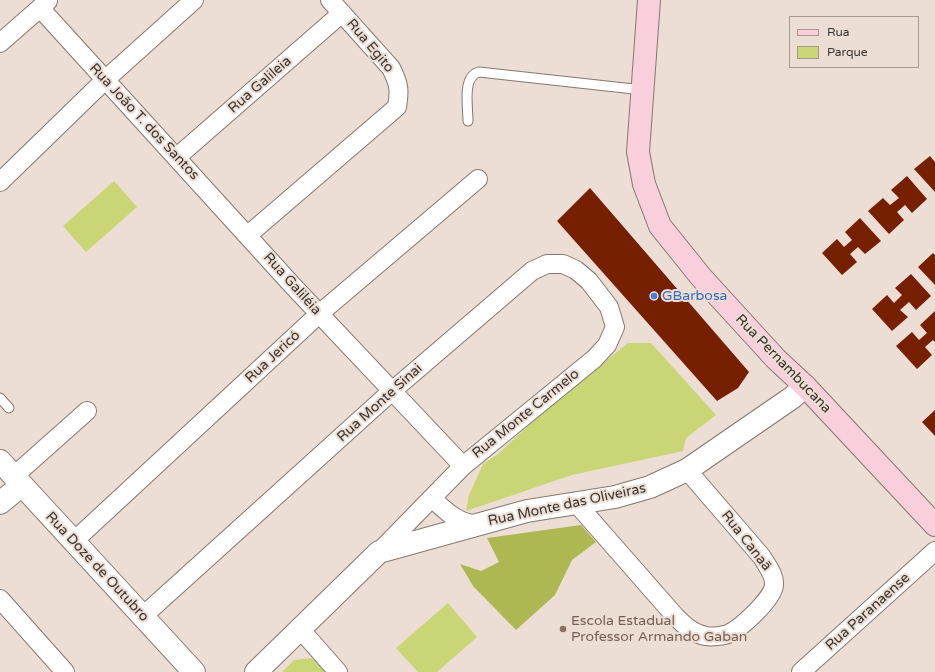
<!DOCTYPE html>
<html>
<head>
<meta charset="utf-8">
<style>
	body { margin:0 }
	#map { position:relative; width:935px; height:672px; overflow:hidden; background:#ecded4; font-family:"Varela Round",sans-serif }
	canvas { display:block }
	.legend { position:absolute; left:789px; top:16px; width:130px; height:52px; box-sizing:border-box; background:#ecded4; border:1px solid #a59a92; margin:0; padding:5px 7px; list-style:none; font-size:12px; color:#3a3430 }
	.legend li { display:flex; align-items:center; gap:8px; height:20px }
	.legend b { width:20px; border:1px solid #a59a92 }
</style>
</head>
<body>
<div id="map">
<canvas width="935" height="672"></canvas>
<ul class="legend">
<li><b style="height:5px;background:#f8cfda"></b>Rua</li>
<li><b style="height:11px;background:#cad576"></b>Parque</li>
</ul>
</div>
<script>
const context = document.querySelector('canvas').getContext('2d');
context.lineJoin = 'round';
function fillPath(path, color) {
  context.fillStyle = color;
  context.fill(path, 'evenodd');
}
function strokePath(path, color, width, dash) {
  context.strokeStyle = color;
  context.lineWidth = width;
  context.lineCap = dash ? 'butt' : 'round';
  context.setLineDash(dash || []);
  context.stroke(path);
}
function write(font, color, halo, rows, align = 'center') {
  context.font = font + ' "Varela Round",sans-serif';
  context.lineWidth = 4;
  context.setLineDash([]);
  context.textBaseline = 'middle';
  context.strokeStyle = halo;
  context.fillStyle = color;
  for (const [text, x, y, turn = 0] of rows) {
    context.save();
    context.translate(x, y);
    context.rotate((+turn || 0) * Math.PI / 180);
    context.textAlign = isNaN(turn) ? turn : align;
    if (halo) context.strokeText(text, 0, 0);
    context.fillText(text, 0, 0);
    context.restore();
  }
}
fillPath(new Path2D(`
	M114 181 137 207 86 252 63 226Z
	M628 343H651L716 415 686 438 683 451 572 475 466 511 469 495 483 464 498 454 543 412Z
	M448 603 477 637 437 672H418L396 648Z
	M312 658 326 672H282L294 660Z`), '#cad576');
fillPath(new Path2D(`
	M581 525 596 542 572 560 555 595 516 630 473 586 460 564 481 571 499 562 487 538Z`), '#adb853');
fillPath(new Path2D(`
	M930 156 935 162V192L914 169Z
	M907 176 927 199 912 213 905 205 897 212 904 220 889 234 868 211 883 198 890 205 899 198 891 190Z
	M590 188 749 372 738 388 717 401 557 221Z
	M860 218 881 241 865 254 858 247 850 254 857 262 842 275 822 253 837 239 844 247 852 240 845 232Z
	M933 253 935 255V285L918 267Z
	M911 274 931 296 916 310 909 302 900 310 908 317 892 331 872 309 887 295 894 303 902 295 895 288Z
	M935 311V342L933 340 925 347 932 355 917 369 896 346 912 332 919 340 927 333 920 325Z
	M935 410V436L922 422Z`), '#771f01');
const service = new Path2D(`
	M468 121C468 107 462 76 479 72L643 90
	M0 398 9 408`);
const minor = new Path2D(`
	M40 8 293 286 463 466
	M0 43 48 1
	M177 157 342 13
	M0 182 105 80 194 0
	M248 235 397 107C400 90 399 84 391 68L330 0
	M14 476 87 411
	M432 498C445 511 461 526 480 524
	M576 503 675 616C684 625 693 634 706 636 711 637 723 636 728 634 740 629 773 599 774 585 775 575 767 566 762 557L687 470
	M74 541 319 314 478 179
	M0 599 65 672
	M143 616 392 391 532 271 547 264H563L576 270 589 281 609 307 615 327 607 345 594 359 463 466 379 552
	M301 630 338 672
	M801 672 935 551`);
const tertiary = new Path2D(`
	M0 461 194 672
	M0 503 22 485
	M256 672 379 552 527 511 615 497 650 487 687 470 793 397 805 386`);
const secondary = new Path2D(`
	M649 0 638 152 644 184 660 226 701 277 776 359 805 386 935 525`);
strokePath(service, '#84786f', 11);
strokePath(minor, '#84786f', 20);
strokePath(tertiary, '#84786f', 24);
strokePath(secondary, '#84786f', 24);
strokePath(service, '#fff', 9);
strokePath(minor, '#fff', 18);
strokePath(tertiary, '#fff', 22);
strokePath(secondary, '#f8cfda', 22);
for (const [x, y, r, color] of [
	[654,296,4,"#3f7fe0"],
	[563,629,4,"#8d6e63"]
]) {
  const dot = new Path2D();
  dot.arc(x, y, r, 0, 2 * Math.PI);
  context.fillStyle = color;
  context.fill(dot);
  strokePath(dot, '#ecded4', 1.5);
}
write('14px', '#3a3430', '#ecded4', [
	["Rua Egito",370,46,50],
	["Rua Galileia",260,85,-41],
	["Rua João T. dos Santos",144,122,47],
	["Rua Galiléia",292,284,48],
	["Rua Jericó",273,357,-43],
	["Rua Pernambucana",783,364,46],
	["Rua Monte Sinai",380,403,-42],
	["Rua Monte Carmelo",526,414,-39],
	["Rua Monte das Oliveiras",567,505,-12],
	["Rua Canaã",746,541,52],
	["Rua Doze de Outubro",97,567,47],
	["Rua Paranaense",868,612,-42]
]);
write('14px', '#366cbe', '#ecded4', [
	["GBarbosa",662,296]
], 'left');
write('14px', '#785e54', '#ecded4', [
	["Escola Estadual",571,621],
	["Professor Armando Gaban",571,637]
], 'left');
</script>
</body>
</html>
